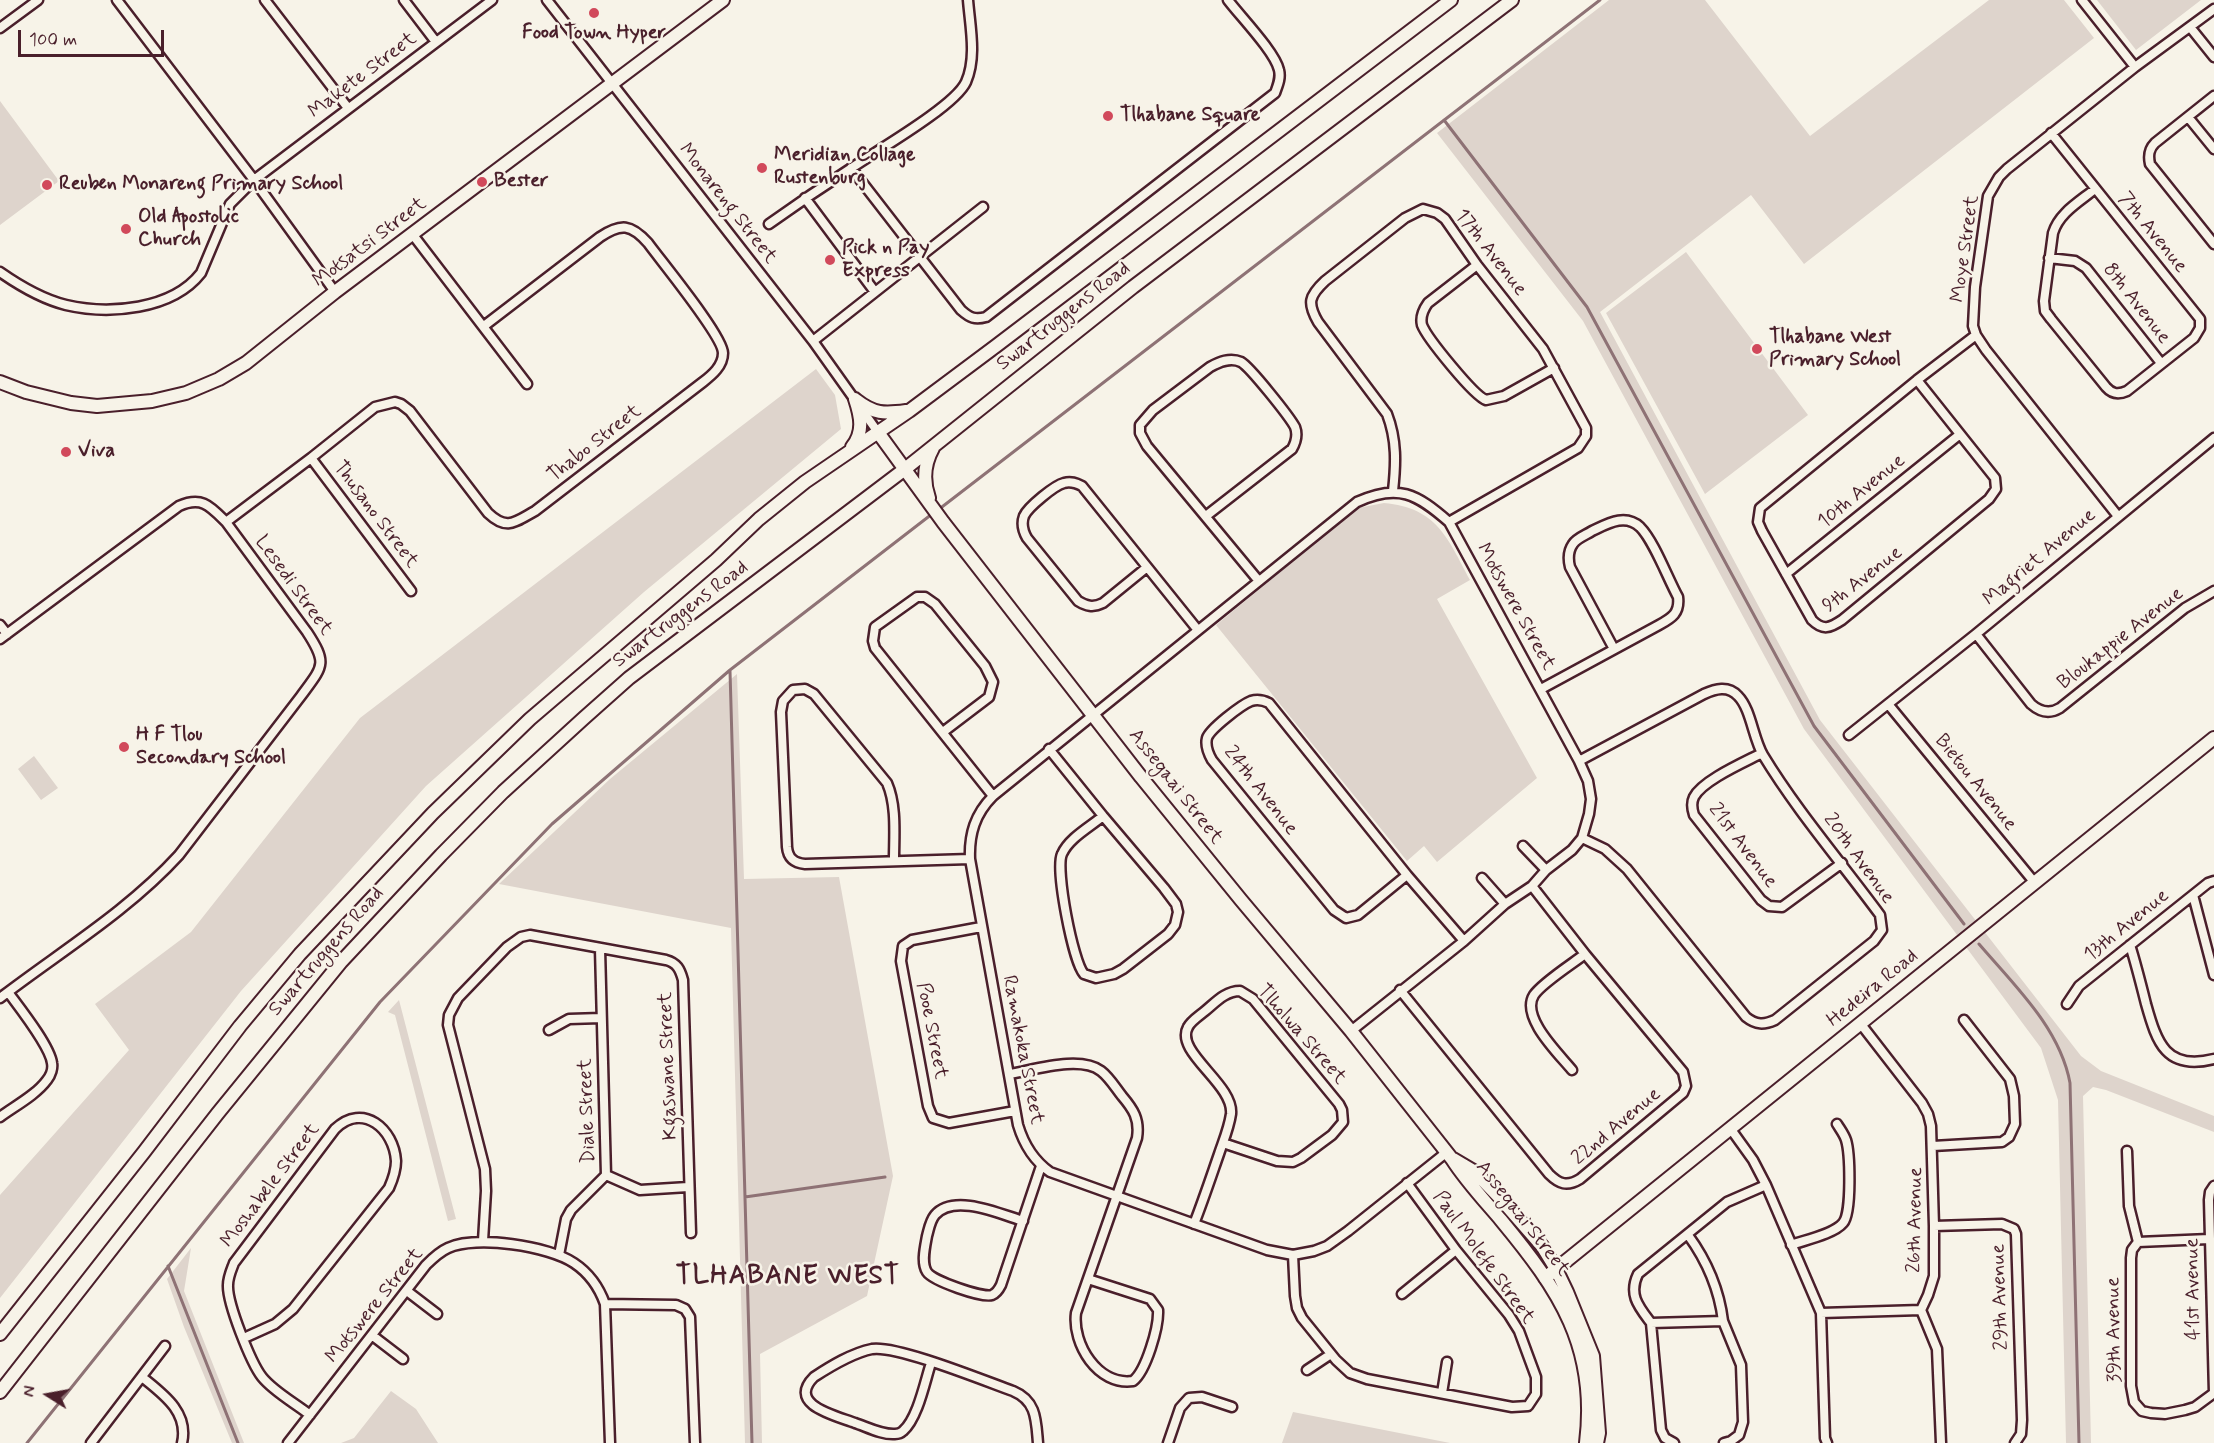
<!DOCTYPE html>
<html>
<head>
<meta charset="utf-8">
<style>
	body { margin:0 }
	#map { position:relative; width:2214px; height:1443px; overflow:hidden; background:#f7f3e8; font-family:Mynerve,sans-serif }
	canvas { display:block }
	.north { position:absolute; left:18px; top:1365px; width:60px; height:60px; -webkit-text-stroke:4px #f7f3e8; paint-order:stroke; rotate:281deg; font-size:16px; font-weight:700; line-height:24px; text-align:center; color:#4a1f2b }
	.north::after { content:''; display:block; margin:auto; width:21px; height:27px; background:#4a1f2b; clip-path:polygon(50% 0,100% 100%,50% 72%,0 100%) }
	.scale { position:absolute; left:18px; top:30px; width:146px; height:27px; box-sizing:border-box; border:3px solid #4a1f2b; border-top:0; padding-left:8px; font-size:18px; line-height:21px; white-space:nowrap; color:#4a1f2b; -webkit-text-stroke:4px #f7f3e8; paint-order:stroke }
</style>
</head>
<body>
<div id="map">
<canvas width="2214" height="1443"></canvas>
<div class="north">N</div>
<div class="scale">100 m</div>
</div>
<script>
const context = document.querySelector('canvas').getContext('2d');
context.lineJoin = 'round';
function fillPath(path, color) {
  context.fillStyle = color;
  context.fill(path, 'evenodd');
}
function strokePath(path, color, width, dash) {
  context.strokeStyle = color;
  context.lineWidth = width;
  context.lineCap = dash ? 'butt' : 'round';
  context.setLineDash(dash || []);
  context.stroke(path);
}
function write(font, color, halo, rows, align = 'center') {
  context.font = font + ' Mynerve,sans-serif';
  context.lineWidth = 5;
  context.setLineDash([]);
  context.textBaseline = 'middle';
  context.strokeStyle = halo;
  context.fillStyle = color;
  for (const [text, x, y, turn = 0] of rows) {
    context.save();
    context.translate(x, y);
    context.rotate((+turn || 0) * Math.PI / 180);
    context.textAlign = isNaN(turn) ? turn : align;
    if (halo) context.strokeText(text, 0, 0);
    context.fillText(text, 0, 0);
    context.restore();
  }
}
fillPath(new Path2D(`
	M1609 0H1705L1810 136 1989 0H2064L2094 38 1804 264 1751 195 1600 312 1820 720 2081 1056 2101 1071 2214 1116V1132L2106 1090 2093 1087 2083 1096 2091 1443H2066L2058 1100 2041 1048 1804 729 1583 321 1437 133Z
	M2097 0H2201L2136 50Z
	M0 101 59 181 0 225Z
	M1686 252 1808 415 1705 494 1606 313Z
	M816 369 835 395 841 429 644 592 426 786 241 991 0 1298V1195L129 1050 95 1004 191 932 360 718Z
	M1384 503C1437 508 1447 537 1470 580L1437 599 1537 778 1437 862 1424 846 1407 861 1216 625 1358 508Z
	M737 674 744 879 839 877 893 1176 867 1296 760 1354 762 1443H745L731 928 499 884 610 779Z
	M34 756 58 788 41 800 18 769Z
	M399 1000 456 1219 448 1221 395 1015 388 1012Z
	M191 1248 184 1291 244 1443H232L184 1327 167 1279Z
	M391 1391 416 1409 438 1443H341L354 1438Z
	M1293 1412 1450 1443H1282Z`), '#ded4cc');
strokePath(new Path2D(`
	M1444 120 1587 307 1814 726 1964 924
	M938 510 1600 0
	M730 671 752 1443
	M1979 944C2014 985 2060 1028 2070 1083L2079 1443
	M745 1197 885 1177
	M168 1266 238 1443
	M27 1443 380 1002 552 824 730 670 932 514`), '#8e7275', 3);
const street = new Path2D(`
	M117 0 254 180 335 292
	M265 0 348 108
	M404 0 436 42
	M547 0 813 341 877 431
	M2082 0 2135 67
	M2190 27 2214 57
	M0 28 38 0
	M2214 96 2155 143C2149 149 2148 155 2150 164L2214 244
	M2188 117 2214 149
	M2051 133 2200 319V328L2194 338 2127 391C2118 395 2112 394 2106 387L2051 319 2045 311 2044 301 2053 233C2059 213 2079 202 2095 189
	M851 168 961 310C970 318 975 320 986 317L1275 93C1278 85 1281 78 1279 70 1275 52 1240 16 1228 0
	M805 198 875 292
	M769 224C797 204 825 185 853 167 878 150 955 106 966 82 977 57 970 26 968 0
	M413 235 527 384
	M2049 258 2075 261 2086 268 2161 363
	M1477 265 1428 303C1423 310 1420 317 1422 325 1427 338 1474 396 1486 400L1504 396 1554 368
	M0 272C20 286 42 299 66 305 109 315 172 310 201 273L230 204 254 180 492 0
	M813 341 983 207
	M1917 380 1995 478 1996 489 1989 499 1842 620C1830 628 1823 631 1812 620L1762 531 1758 522 1760 508 1917 380 1976 335
	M311 458 411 591
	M1393 491C1396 464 1397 440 1387 414L1318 322C1307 303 1309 296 1325 281L1405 218 1423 209 1437 213 1445 219 1477 265 1543 349 1586 428V436L1578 448 1449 522
	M2117 515 1986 350 1976 335 1973 326 1975 287 1988 196 1999 177 2007 169 2135 67 2214 9
	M1206 516 1292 449C1296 442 1298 435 1295 427 1289 416 1250 367 1241 362 1230 357 1219 362 1210 367L1153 410 1140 425V433L1147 446 1258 580
	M226 522 311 458 375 407 395 402 401 404 410 411 488 513C507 531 515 522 535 511L703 382C712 375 723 366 723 353 723 336 661 261 648 243 631 224 621 223 600 237L484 326
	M1146 568 1103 603C1093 608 1086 606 1078 601L1027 538C1023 531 1021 524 1024 516 1028 507 1055 485 1064 483 1071 481 1076 483 1082 486L1197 629
	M1786 574 1959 435
	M0 625 7 634
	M1976 634 2031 704C2040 712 2050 714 2060 708L2185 608 2214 591
	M0 639 179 506C202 496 210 506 226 522L307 632C328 664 323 666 301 696L179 855C128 911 60 952 0 998
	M1541 689 1659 625C1672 618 1680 613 1678 597 1668 579 1654 541 1640 527 1625 513 1607 524 1592 531 1586 535 1577 538 1573 544 1568 551 1568 559 1570 567L1614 649
	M1888 704 2035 883
	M943 732 989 697 993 682 985 666 935 604 925 597H917L875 627 873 641 875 648 993 796
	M1849 735 1976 634 2214 438
	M1049 749 1103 816 1164 888 1176 904 1178 912 1175 925 1168 934 1123 969 1114 974 1096 978 1084 974C1073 962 1055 869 1062 854 1069 838 1090 827 1103 816
	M1762 753C1745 762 1703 780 1694 797 1691 803 1692 809 1694 815L1761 900 1769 906 1782 907 1842 863
	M1579 761 1704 694C1715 689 1728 685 1738 696 1751 709 1753 738 1763 755 1797 811 1841 862 1880 915L1882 930 1874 941 1775 1020C1764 1025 1756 1025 1746 1017L1627 869 1605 849 1582 838
	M1523 846 1546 870
	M894 860C894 835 897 806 887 783L814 694 805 689 793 690 783 701 781 712 787 847C788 858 794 863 805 864L970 859
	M1407 875 1269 703C1263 700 1257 699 1251 701 1241 705 1210 729 1207 738 1205 746 1208 753 1212 760L1334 910 1346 918 1358 915 1407 875 1464 941
	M1482 878 1505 904
	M2193 895 2214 975
	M981 927 912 940 903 946 901 961 928 1106 933 1118 949 1123 1015 1111
	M2130 945C2136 964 2141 984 2146 1004 2157 1043 2166 1071 2214 1059
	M1400 990 1549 1174C1559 1184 1567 1187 1580 1179L1683 1093 1686 1086 1683 1072 1585 954 1532 886
	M2067 1004 2079 986 2208 883 2214 881
	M549 1030 569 1019 601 1018
	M1351 1031 1464 941 1505 904 1532 886 1546 870 1572 850 1582 838 1589 814 1591 799 1588 781 1579 761 1449 522C1417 494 1398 483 1357 502L993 796C975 814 969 834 970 859L1018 1125C1024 1145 1033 1160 1050 1172L1267 1250 1293 1255 1314 1251 1327 1246 1348 1231 1447 1152
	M1572 1070C1559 1054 1520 1017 1534 995 1542 983 1572 964 1585 954
	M1009 1074C1034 1070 1080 1055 1101 1071 1109 1077 1115 1087 1122 1096 1133 1109 1140 1119 1137 1138L1076 1313C1072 1344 1098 1386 1133 1381 1146 1371 1159 1327 1158 1310L1150 1299 1088 1279
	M0 1117C15 1106 36 1095 47 1080 51 1075 53 1068 52 1063 50 1046 19 1007 8 992
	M1730 1128 1753 1160 1766 1185 1821 1313 1921 1310 1928 1295 1934 1276V1226L1931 1126 1928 1114 1922 1103 1860 1023
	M1933 1146 2002 1142 2009 1137 2015 1124 2014 1096 2010 1079 1964 1020
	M2127 1151 2129 1206 2138 1242
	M606 1175 640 1190 688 1187
	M2214 1186 2210 1192 2209 1200 2214 1393
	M1023 1221C1000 1214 954 1193 935 1215 930 1221 929 1229 927 1236 925 1247 921 1263 927 1272 933 1281 982 1298 992 1295 997 1293 999 1289 1001 1285L1041 1166
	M1194 1224C1203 1201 1211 1177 1219 1154 1223 1142 1229 1128 1231 1114 1234 1084 1174 1052 1188 1027 1191 1021 1199 1016 1205 1011 1215 1003 1225 991 1240 991L1253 999 1339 1104 1342 1110 1343 1122 1332 1135 1301 1158 1293 1162 1277 1161 1223 1143
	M1934 1226 2002 1224 2014 1229 2016 1234 2022 1420 2021 1434 2015 1443
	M483 1241 486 1191 485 1169 448 1025 449 1015 458 998 507 947 521 937 530 935 666 960C677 963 680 969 683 980L691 1233
	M2138 1242 2132 1250 2131 1258V1386L2134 1402 2142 1411 2151 1413 2165 1414 2185 1410 2195 1407 2214 1393
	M2138 1242 2209 1239
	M1791 1245C1805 1240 1834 1234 1843 1223 1852 1213 1850 1153 1846 1140 1844 1134 1840 1129 1837 1124
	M559 1255 566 1219 571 1210 606 1175 600 949
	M1293 1255 1295 1296 1297 1308 1302 1318 1336 1360 1350 1373 1367 1379 1512 1407 1528 1406 1536 1394V1377L1519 1331 1509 1315 1456 1250 1407 1183
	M407 1291 437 1314
	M1402 1294 1456 1250
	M605 1304 676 1305 685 1309 690 1317 695 1443
	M1921 1310 1937 1349 1941 1443
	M1821 1313 1825 1438 1827 1443
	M1723 1321 1741 1365 1743 1422 1739 1435 1731 1441 1724 1443
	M1651 1323C1639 1307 1628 1295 1638 1274L1727 1202 1766 1185
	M1651 1323 1723 1321C1719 1288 1707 1261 1688 1235
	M1651 1323 1661 1430 1665 1438 1674 1443
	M373 1336 403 1359
	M244 1338 275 1324 293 1309 389 1188C393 1179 396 1171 396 1161 394 1129 363 1102 335 1129L234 1263C231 1271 228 1277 228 1285 227 1303 251 1363 262 1377 274 1392 295 1403 310 1415
	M931 1363C925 1381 918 1418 903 1431 901 1433 898 1434 895 1434 882 1435 867 1427 855 1423 837 1416 786 1405 814 1377 831 1366 852 1353 872 1349 897 1345 985 1381 1013 1391 1037 1401 1036 1421 1038 1443
	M1307 1370 1331 1354
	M142 1377C163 1394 189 1412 182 1443
	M1442 1393 1447 1362
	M91 1443 165 1346
	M288 1443 426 1265C432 1259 439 1252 448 1248 476 1235 549 1246 574 1263 589 1273 599 1287 605 1304L610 1443
	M1168 1443 1180 1408 1189 1398 1202 1397 1232 1407`);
const secondary = new Path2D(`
	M0 382 26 392 71 403 97 406 152 401 186 393 219 379 246 363 335 292 723 0
	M856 400C874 414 884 414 906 411
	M877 431 943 522 1141 777 1241 900 1351 1031 1452 1159C1466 1181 1484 1200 1501 1220 1559 1290 1598 1347 1586 1443
	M852 447C864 432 861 417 855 399
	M929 498C923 481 924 464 933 448
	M1453 1159 1475 1172 1501 1199 1542 1246 1556 1269 1567 1292 1593 1356 1599 1433 1597 1443
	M1545 1278 2214 738
	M0 1334 144 1152 240 1026 300 954 433 813 530 719 716 560 759 519 805 482 909 411 996 346 1451 0
	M0 1392 218 1113 341 962 441 855 503 792 584 718 629 678 905 469 1133 287 1512 0`);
strokePath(street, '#4a1f2b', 13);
strokePath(secondary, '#4a1f2b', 16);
strokePath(street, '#f7f3e8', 8);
strokePath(secondary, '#f7f3e8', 12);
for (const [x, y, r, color] of [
	[594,13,6,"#d1495b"],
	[1108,116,6,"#d1495b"],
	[762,168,6,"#d1495b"],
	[482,182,6,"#d1495b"],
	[47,185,6,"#d1495b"],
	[126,229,6,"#d1495b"],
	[830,260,6,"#d1495b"],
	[1757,349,6,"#d1495b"],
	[66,452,6,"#d1495b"],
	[124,747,6,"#d1495b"]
]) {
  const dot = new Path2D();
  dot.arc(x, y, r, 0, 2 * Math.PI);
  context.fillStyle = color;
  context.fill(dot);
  strokePath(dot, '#f7f3e8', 2);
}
write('bold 20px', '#4a1f2b', '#f7f3e8', [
	["Food Town Hyper",594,34,"center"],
	["Tlhabane Square",1120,116],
	["Meridian Collage",774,156],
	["Rustenburg",774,179],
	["Bester",494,182],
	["Reuben Monareng Primary School",59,185],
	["Old Apostolic",138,218],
	["Church",138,241],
	["Pick n Pay",842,249],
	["Express",842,272],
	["Tlhabane West",1769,338],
	["Primary School",1769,361],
	["Viva",78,452],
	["H F Tlou",136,736],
	["Secondary School",136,759]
], 'left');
write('20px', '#4a1f2b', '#f7f3e8', [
	["Makete Street",363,76,-37],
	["Monareng Street",727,204,52],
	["7th Avenue",2152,233,51],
	["Motsatsi Street",370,243,-37],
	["Moye Street",1966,249,-82],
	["17th Avenue",1490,253,52],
	["8th Avenue",2136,304,52],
	["Swartruggens Road",1064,317,-38],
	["Thabo Street",595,444,-38],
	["10th Avenue",1862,492,-39],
	["Thusano Street",375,515,53],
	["Magriet Avenue",2040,558,-40],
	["9th Avenue",1863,580,-38],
	["Lesedi Street",293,586,54],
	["Motswere Street",1515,607,61],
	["Swartruggens Road",681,615,-37],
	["Bloukappie Avenue",2121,639,-38],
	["Bietou Avenue",1975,783,51],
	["Assegaai Street",1175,787,52],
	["24th Avenue",1260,791,52],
	["21st Avenue",1742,846,53],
	["20th Avenue",1858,859,54],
	["13th Avenue",2127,926,-39],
	["Swartruggens Road",327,952,-49],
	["Hedeira Road",1873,989,-39],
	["Pooe Street",931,1031,79],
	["Tlholwa Street",1301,1035,49],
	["Ramakoka Street",1022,1050,79],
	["Kgaswane Street",669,1066,-92],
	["Diale Street",588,1111,-92],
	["22nd Avenue",1617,1127,-40],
	["Moshabele Street",271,1186,-53],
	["Assegaai Street",1522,1219,52],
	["26th Avenue",1916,1220,-89],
	["Paul Molefe Street",1483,1258,54],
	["41st Avenue",2194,1289,-91],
	["29th Avenue",2001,1297,-92],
	["Motswere Street",375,1306,-51],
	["39th Avenue",2115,1330,-91]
]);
context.letterSpacing = '1.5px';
write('bold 26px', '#4a1f2b', '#f7f3e8', [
	["TLHABANE WEST",788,1278]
]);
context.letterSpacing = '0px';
</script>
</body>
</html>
